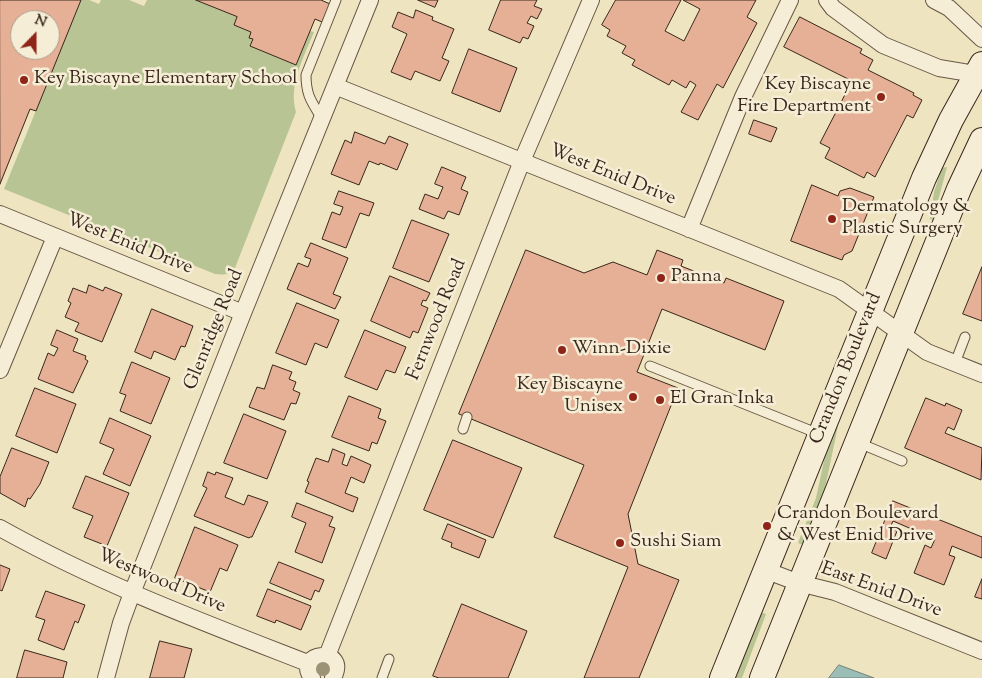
<!DOCTYPE html>
<html>
<head>
<meta charset="utf-8">
<style>
	body { margin:0 }
	#map { position:relative; width:982px; height:678px; overflow:hidden; background:#efe4c0; font-family:"Sorts Mill Goudy",serif }
	canvas { display:block }
	.north { position:absolute; left:10px; top:10px; width:50px; height:50px; box-sizing:border-box; background:#f5edd6; border:1px solid #a99d8b; border-radius:50%; rotate:22deg; font-size:14px; font-weight:700; line-height:20px; text-align:center; color:#38261a }
	.north::after { content:''; display:block; margin:auto; width:18px; height:22px; background:#8f2418; clip-path:polygon(50% 0,100% 100%,50% 72%,0 100%) }
</style>
</head>
<body>
<div id="map">
<canvas width="982" height="678"></canvas>
<div class="north">N</div>
</div>
<script>
const context = document.querySelector('canvas').getContext('2d');
context.lineJoin = 'round';
function fillPath(path, color) {
  context.fillStyle = color;
  context.fill(path, 'evenodd');
}
function strokePath(path, color, width, dash) {
  context.strokeStyle = color;
  context.lineWidth = width;
  context.lineCap = dash ? 'butt' : 'round';
  context.setLineDash(dash || []);
  context.stroke(path);
}
function write(font, color, halo, rows, align = 'center') {
  context.font = font + ' "Sorts Mill Goudy",serif';
  context.lineWidth = 5;
  context.setLineDash([]);
  context.textBaseline = 'middle';
  context.strokeStyle = halo;
  context.fillStyle = color;
  for (const [text, x, y, turn = 0] of rows) {
    context.save();
    context.translate(x, y);
    context.rotate((+turn || 0) * Math.PI / 180);
    context.textAlign = isNaN(turn) ? turn : align;
    if (halo) context.strokeText(text, 0, 0);
    context.fillText(text, 0, 0);
    context.restore();
  }
}
fillPath(new Path2D(`
	M81 0H89L99 4 101 0H129L144 6 147 0H196L237 17 251 32 249 38 253 39 250 46 296 65 310 31 314 32C304 57 288 85 296 112L235 268C231 275 222 275 215 274L4 189Z
	M947 167 933 220 930 219 934 192 942 168Z
	M835 426H838L823 498 803 545 798 543 816 498 827 447Z
	M760 612 766 614 742 678H734Z`), '#b8c493');
const water = new Path2D(`
	M839 665 874 678H829Z`);
fillPath(water, '#9abeb5');
strokePath(water, '#738177', 1);
const building = new Path2D(`
	M0 0H81L36 111 30 109 0 184ZM20 20H50V50H20Z
	M196 0H321L330 4 322 22 315 19 296 65 250 46 253 39 249 38 251 32 234 25 237 17Z
	M418 0H438L435 7Z
	M501 0H537L534 6 542 9 537 19 531 16 527 23 534 26 528 39 523 37 520 43 489 30Z
	M616 0H681L665 31 684 41 700 9 683 0H756L747 17 757 23 723 88 717 84 698 120 681 112 696 85 690 81 686 88 672 80 669 85 632 65 635 60 622 53 626 46 607 36 610 30 602 25Z
	M416 10 433 17 432 20 454 29 442 58 449 61 440 81 415 71 411 80 391 72 407 34 392 27 398 12 413 18Z
	M800 17 862 49 860 53 873 60 868 70 914 93 913 95 922 100 913 118 907 115 875 177 867 172 864 178 825 158 830 148 820 143 852 81 784 47Z
	M469 49 517 68 500 112 452 93Z
	M754 120 777 128 771 142 749 134Z
	M355 132 385 144 389 136 408 144 397 170 380 163 379 165 369 161 359 185 331 174 345 140 351 143Z
	M442 167 466 177 461 189 468 192 459 215 448 211 444 219 419 209 425 194 438 199 443 187 435 184Z
	M812 185 838 196 840 191 850 188 874 197 852 251 844 255 842 260 791 241Z
	M339 191 374 203 369 216 360 213 346 248 322 239 332 212 340 215 343 207 334 204Z
	M412 220 449 234 429 282 393 268Z
	M311 243 348 258 333 294 341 297 335 309 287 289 298 263 308 267 311 259 305 257Z
	M526 250 584 273 613 262 647 275 657 250 683 260 681 266 724 283 726 278 784 301 765 350 662 309 637 372 678 388 628 514 638 564 679 580 639 678H584L628 567 554 537 584 465 459 414Z
	M982 267V321L963 314Z
	M390 276 430 293 426 301 423 300 421 305 428 308 418 333 413 331 410 338 371 321Z
	M89 285 103 291 105 287 122 294 102 342 75 331 79 323 65 317 71 303 68 301 73 288 86 293Z
	M297 303 339 320 327 348 315 343 306 365 276 353Z
	M152 309 193 326 185 347 181 346 175 360 154 351 151 359 135 352Z
	M57 330 78 339 73 351 86 356 85 359 88 361 73 393 38 379 48 353 54 356 58 348 51 345Z
	M365 330 406 347 395 373 386 370 377 390 345 377Z
	M132 362 170 378 151 424 120 411 126 395 120 393Z
	M273 365 292 372 289 379 296 382 293 390 300 393 296 404 291 403 284 420 249 407 257 387 264 389Z
	M35 388 76 404 57 453 16 436Z
	M349 396 381 409 378 418 386 421 377 444 372 442 369 451 332 437Z
	M926 398 945 406 946 403 962 410 954 430 948 427 945 433 982 448 981 480 905 448Z
	M244 414 286 431 267 479 224 463Z
	M110 418 151 436 130 486 103 474 114 449 100 443Z
	M453 440 522 468 493 538 424 510Z
	M12 448 49 462 40 484 30 499 28 498 25 507 0 493V477Z
	M333 449 345 454 342 464 347 466 351 456 371 465 364 483 351 477 345 493 358 498 353 512 305 492 309 482 307 481 316 458 328 462Z
	M208 472 215 475 216 472 233 478 225 497 244 505 248 495 268 502 252 537H250L249 538 194 516 207 488 203 486Z
	M86 476 129 493 107 546 84 537 93 516 73 508Z
	M893 501 982 537V558L952 546 949 555 955 557 944 585 914 573 925 545 931 548 935 539 893 521 890 528 897 531 886 559 872 553Z
	M297 503 333 517 329 526 335 528 322 563 295 552 306 523 292 517Z
	M448 524 486 540 479 558 451 547 452 543 442 539Z
	M195 527 238 545 227 571 220 568 210 592 175 578Z
	M279 562 324 580 319 592 315 590 311 600 270 583Z
	M0 565 10 569 2 591 0 590Z
	M982 579V599L975 597Z
	M268 589 311 606 301 630 276 620 275 623 257 616Z
	M46 591 85 605 78 623 75 621 64 650 38 640 45 620 36 617Z
	M462 604 527 631 508 678H439L433 676Z
	M160 641 192 649 184 678H150Z
	M25 650 67 662 63 678H17Z`);
fillPath(building, '#e6b096');
strokePath(building, '#38261a', 1);
const lane = new Path2D(`
	M322 119C312 102 306 96 306 75L336 0
	M955 363 965 337
	M650 366 819 434
	M463 429 467 417
	M859 443 902 461
	M382 678 389 659`);
const street = new Path2D(`
	M827 0 833 8 883 45 939 68 982 75
	M934 0 949 8 982 39
	M335 86 839 289 927 352 982 374
	M0 214 243 313
	M689 229 743 97 790 0
	M0 370 55 237
	M0 528C98 583 205 623 310 664
	M765 570 799 583 835 592 982 651
	M327 656 522 161 591 0
	M106 678 121 623 132 593 243 313 370 0
	M312 678C293 651 350 646 333 678`);
const secondary = new Path2D(`
	M722 678 924 178 951 120 982 64
	M762 678 959 189 982 140`);
strokePath(lane, '#665644', 11);
strokePath(street, '#665644', 18);
strokePath(secondary, '#38261a', 26);
strokePath(lane, '#f5edd6', 9);
strokePath(street, '#f5edd6', 16);
strokePath(secondary, '#f5edd6', 24);
context.fillStyle = '#9c9275';
for (const [x, y] of [
	[323,669]
]) {
  context.beginPath();
  context.arc(x, y, 7, 0, 2 * Math.PI);
  context.fill();
}
for (const [x, y, r, color] of [
	[24,80,5,"#8f2418"],
	[881,97,5,"#8f2418"],
	[832,219,5,"#8f2418"],
	[661,278,5,"#8f2418"],
	[562,350,5,"#8f2418"],
	[633,397,5,"#8f2418"],
	[660,400,5,"#8f2418"],
	[767,526,5,"#8f2418"],
	[620,543,5,"#8f2418"]
]) {
  const dot = new Path2D();
  dot.arc(x, y, r, 0, 2 * Math.PI);
  context.fillStyle = color;
  context.fill(dot);
  strokePath(dot, '#f5edd6', 2);
}
write('19px', '#38261a', '#f5edd6', [
	["Key Biscayne Elementary School",34,80],
	["Key Biscayne",871,86,"right"],
	["Fire Department",871,108,"right"],
	["Dermatology &",842,208],
	["Plastic Surgery",842,230],
	["Panna",671,278],
	["Winn-Dixie",572,350],
	["Key Biscayne",623,386,"right"],
	["Unisex",623,408,"right"],
	["El Gran Inka",670,400],
	["Crandon Boulevard",777,515],
	["& West Enid Drive",777,537],
	["Sushi Siam",630,543]
], 'left');
write('19px', '#38261a', '#f5edd6', [
	["West Enid Drive",612,176,22],
	["West Enid Drive",129,245,22],
	["Fernwood Road",438,320,-68],
	["Glenridge Road",215,330,-68],
	["Crandon Boulevard",847,369,-68],
	["Westwood Drive",161,582,23],
	["East Enid Drive",881,591,20]
]);
</script>
</body>
</html>
